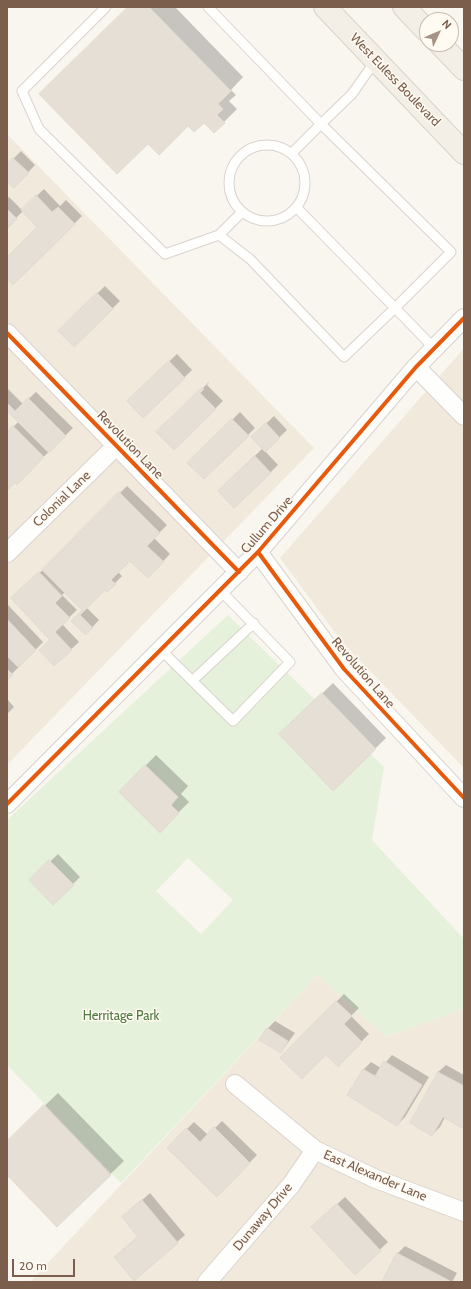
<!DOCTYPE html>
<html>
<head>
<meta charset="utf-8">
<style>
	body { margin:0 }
	#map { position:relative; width:471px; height:1289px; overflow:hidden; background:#f9f6ef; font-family:Cabin,sans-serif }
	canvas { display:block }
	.frame { position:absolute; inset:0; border:8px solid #7b5e4c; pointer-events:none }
	.north { position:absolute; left:419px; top:12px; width:40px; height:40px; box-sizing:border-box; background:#fffbf3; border:1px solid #cabcb0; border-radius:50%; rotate:46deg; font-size:11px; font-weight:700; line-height:16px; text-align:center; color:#7b5e4c }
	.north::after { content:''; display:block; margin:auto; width:14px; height:18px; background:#a79385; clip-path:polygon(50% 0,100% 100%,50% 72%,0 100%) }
	.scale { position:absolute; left:12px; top:1259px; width:63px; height:18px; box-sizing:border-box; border:2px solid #7b5e4c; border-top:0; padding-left:5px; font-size:12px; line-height:14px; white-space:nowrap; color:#7b5e4c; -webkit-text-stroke:3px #fffbf3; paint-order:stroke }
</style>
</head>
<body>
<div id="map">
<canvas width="471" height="1289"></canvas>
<div class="frame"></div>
<div class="north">N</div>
<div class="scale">20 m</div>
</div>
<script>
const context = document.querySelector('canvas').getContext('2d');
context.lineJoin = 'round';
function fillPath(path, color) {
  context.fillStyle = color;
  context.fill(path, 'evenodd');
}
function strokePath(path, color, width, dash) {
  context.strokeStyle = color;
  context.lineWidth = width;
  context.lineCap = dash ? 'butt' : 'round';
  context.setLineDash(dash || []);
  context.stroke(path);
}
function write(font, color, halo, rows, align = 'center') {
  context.font = font + ' Cabin,sans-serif';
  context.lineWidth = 3;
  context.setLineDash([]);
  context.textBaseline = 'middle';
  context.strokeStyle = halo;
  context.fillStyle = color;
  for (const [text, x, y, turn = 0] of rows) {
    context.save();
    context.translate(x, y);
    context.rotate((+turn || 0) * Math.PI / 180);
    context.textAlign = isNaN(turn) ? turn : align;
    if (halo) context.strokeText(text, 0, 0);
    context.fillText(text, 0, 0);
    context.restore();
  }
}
fillPath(new Path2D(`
	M7 134 314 448 7 765Z
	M464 348V768L342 642 280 558Z
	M317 975 386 1037 464 1008V1282H30Z`), '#f2e9dd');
fillPath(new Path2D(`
	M228 615 384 767 372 840 464 939V1008L386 1037 317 975 121 1183 7 1065V820ZM188 858 233 900 201 934 156 891Z`), '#e5f1da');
fillPath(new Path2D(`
	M129 7H175L243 77 231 90 236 95 229 101 237 109 214 132Z
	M21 151 35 165 14 187 7 180V165Z
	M44 189 60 206 66 200 82 216 13 284 7 278V258L39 227 23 211 7 227V199L9 197 22 210Z
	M105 286 120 301 74 346 59 331Z
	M177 354 192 370 143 417 128 401Z
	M210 381 207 385 223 401 174 448 158 432Z
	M7 388 23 404 36 392 73 428 17 483 15 481 7 489V430L9 432 18 422 7 410Z
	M240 412 255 428 204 478 189 463Z
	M274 416 287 430 265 451 278 465 235 507 219 491 263 448 252 437Z
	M127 486 167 525 154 538 170 554 148 577 130 559 118 572 122 576 107 591 105 588 86 607 99 620 86 634 73 621 84 610 65 592 62 595 77 610 62 624 79 642 54 665 51 639 20 591 47 566Z
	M7 604 43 642 7 679Z
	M333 683 386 738 334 789 291 723Z
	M7 699 14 707 7 714Z
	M156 755 188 786 181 794 189 802 160 831 120 792Z
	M58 854 80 877 53 904 31 880Z
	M344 994 359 1008 351 1016 369 1034 338 1065 326 1053 281 1058Z
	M275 1021 295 1033 281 1052 267 1029Z
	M392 1055 429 1077 405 1117 397 1125 348 1095 364 1069 371 1062 381 1068Z
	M446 1065 464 1075V1128L445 1117 440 1127 432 1135 438 1072Z
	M58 1093 124 1161 57 1226 7 1174V1142Z
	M222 1121 257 1155 217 1196 168 1148 194 1122 208 1135Z
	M150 1193 185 1235 134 1279 122 1250 139 1236 131 1210Z
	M345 1197 388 1242 355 1273 320 1220Z
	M405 1246 457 1273 452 1282H383L398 1253Z`), '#0003');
const building = new Path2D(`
	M128 7H149L231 91 218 104 223 109 217 115 225 123 214 133 204 123 194 132 188 126 159 155 148 144 117 174 39 94Z
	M13 158 29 173 14 188 7 182V164Z
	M36 195 52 212 58 207 75 224 13 285 7 279V257L37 227 21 210Z
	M7 209 17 219 7 229Z
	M97 293 113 309 74 347 58 331Z
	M169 361 185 378 143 418 127 401Z
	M202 388 204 389 200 393 216 409 174 450 156 432Z
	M28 398 66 436 49 453 7 411V403L15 411Z
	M232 419 249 436 204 479 187 463Z
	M266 423 280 438 265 452 251 437Z
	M13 426 44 457 17 485 15 483 7 491V432Z
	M255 456 271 473 234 508 218 491Z
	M119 492 160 533 147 546 164 562 148 578 130 561 111 580 116 584 107 592 105 590 80 615 93 628 86 635 71 621 82 610 42 570Z
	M39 572 62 596 55 603 70 618 55 632 72 650 54 666 39 650 50 640 11 598Z
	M7 619 36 650 18 667 7 656Z
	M7 669 13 675 7 680Z
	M322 693 376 749 333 791 279 734Z
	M145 765 178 797 171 805 179 813 160 833 119 792Z
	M49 860 74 885 53 905 29 880Z
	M336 1001 352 1016 344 1024 362 1042 338 1067 326 1055 302 1079 280 1058Z
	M267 1028 288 1041 281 1053 259 1040Z
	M384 1061 422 1085 397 1126 347 1095 363 1069 375 1076Z
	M438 1072 464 1086V1129L443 1117 432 1136 410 1123Z
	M44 1105 111 1175 57 1227 7 1175V1141Z
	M214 1127 250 1163 217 1197 167 1148 186 1128 200 1142Z
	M142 1200 178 1243 134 1281 114 1257 138 1237 122 1217Z
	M337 1204 381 1251 355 1275 311 1227Z
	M397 1253 450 1281V1282H382Z`);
fillPath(building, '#e6dfd6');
strokePath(building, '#e3dad1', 1);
const lane = new Path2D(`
	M106 7 22 91 39 129 165 254 219 235 250 259 344 357 395 308 434 348
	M208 7 321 124 352 94 376 60
	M229 183a38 38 0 1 1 76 0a38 38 0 1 1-76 0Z
	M292 153 321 124 451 252 395 308 297 208
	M219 235 242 212
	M161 650 233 721 290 662 220 590
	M192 681 254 623`);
const street = new Path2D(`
	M7 333 239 572
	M416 367 464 416
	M258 552 344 669 464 798
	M7 553 117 445
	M7 804 258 552 416 367 464 318
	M235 1084 315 1150 376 1179 464 1212
	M207 1282 291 1185 315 1150`);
const primary = new Path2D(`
	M325 7 464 153
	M404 7 427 31
	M440 44 464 69`);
strokePath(lane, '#dad3cd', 11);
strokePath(street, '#dad3cd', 20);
strokePath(primary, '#dad2cb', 24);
strokePath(lane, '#fefefd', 9);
strokePath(street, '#fefefd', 18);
strokePath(primary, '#f3efe7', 22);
strokePath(new Path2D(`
	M7 333 239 572
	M258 552 344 669 464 798
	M7 804 258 552 416 367 464 318`), '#e8590c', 4);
write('13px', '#7b5e4c', '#fffbf3', [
	["West Euless Boulevard",395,80,46],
	["Revolution Lane",130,445,46],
	["Colonial Lane",62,499,-44],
	["Cullum Drive",267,525,-49],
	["Revolution Lane",363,673,49],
	["East Alexander Lane",375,1176,23],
	["Dunaway Drive",263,1217,-50]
]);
write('13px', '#4f7a40', '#fffbf3', [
	["Herritage Park",121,1016]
]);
</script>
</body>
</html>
